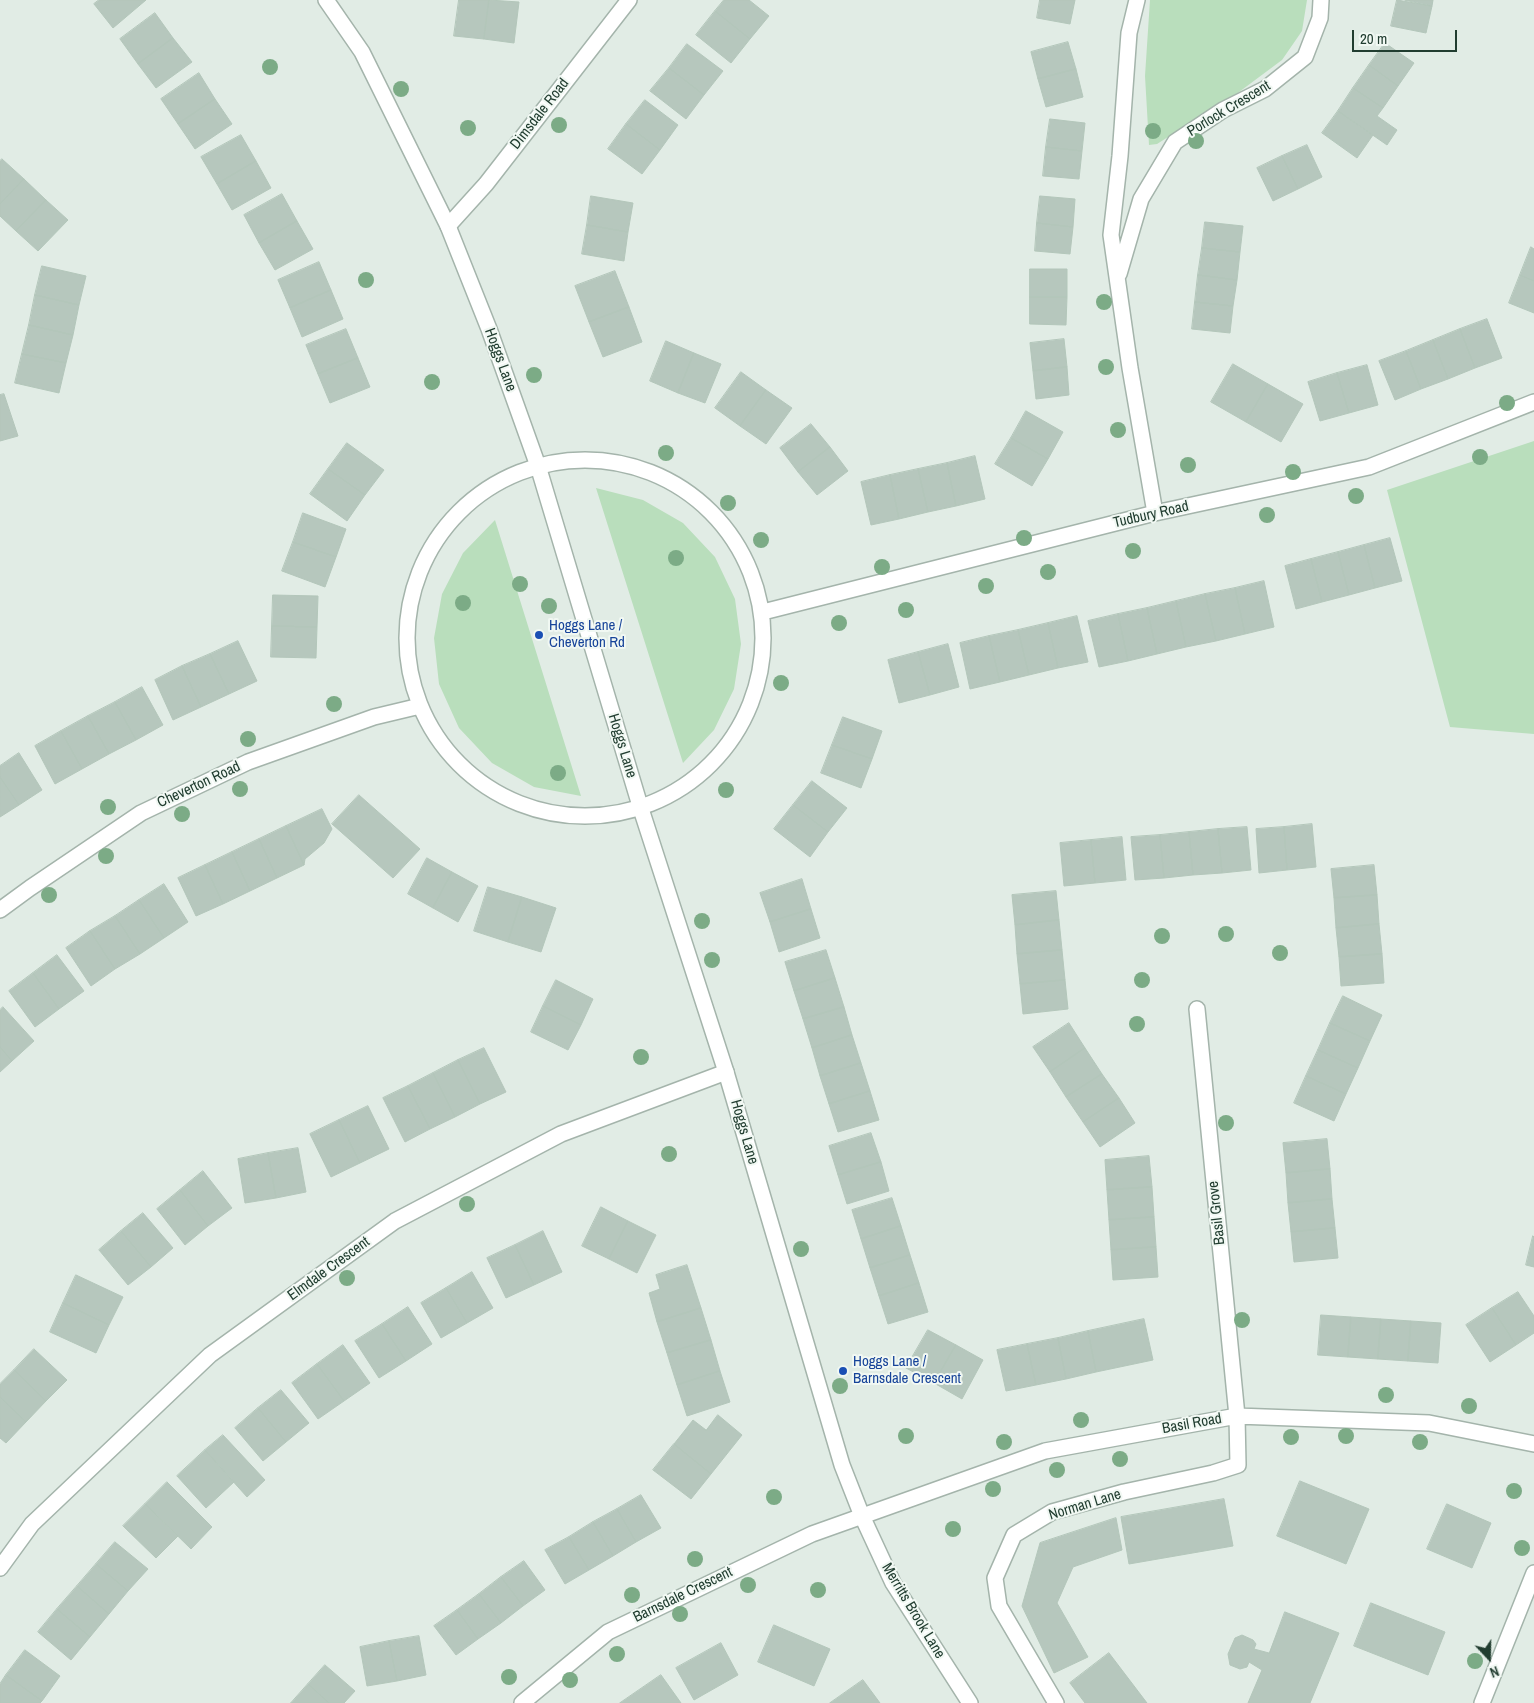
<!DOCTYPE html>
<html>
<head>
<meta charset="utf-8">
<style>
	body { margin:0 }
	#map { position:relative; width:1534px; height:1703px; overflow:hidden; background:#e1ece5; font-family:"Archivo Narrow",sans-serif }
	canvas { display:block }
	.north { position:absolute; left:1464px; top:1633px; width:50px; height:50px; -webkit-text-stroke:4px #f1f8f3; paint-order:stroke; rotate:159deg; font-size:14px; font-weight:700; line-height:20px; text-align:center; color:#213d30 }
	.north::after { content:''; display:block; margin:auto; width:18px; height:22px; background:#213d30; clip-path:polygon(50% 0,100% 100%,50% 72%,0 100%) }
	.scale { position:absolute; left:1352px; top:30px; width:105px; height:22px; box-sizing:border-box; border:2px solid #213d30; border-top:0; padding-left:6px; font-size:15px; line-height:18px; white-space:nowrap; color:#213d30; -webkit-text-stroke:4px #f1f8f3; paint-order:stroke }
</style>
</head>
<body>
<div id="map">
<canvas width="1534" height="1703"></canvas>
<div class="north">N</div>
<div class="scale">20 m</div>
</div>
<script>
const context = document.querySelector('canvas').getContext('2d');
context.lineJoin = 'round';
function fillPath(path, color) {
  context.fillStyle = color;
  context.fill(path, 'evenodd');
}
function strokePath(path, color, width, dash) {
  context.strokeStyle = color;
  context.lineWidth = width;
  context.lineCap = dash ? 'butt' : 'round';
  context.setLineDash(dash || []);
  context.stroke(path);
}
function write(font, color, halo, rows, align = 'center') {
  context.font = font + ' "Archivo Narrow",sans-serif';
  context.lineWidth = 4;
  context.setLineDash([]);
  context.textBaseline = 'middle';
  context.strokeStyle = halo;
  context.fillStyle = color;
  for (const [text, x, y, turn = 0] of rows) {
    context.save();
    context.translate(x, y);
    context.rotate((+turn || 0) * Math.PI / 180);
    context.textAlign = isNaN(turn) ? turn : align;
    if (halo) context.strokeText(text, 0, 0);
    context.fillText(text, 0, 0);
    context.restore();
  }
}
fillPath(new Path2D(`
	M1150 0H1307L1302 31 1282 60 1239 92 1157 144 1149 145 1145 76Z
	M1534 441V734L1450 727 1387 490Z
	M596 488 643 500 683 523 715 557 735 599 741 644 734 689 714 730 683 763Z
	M495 520 581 796 534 787 492 763 459 728 439 684 434 638 442 594 463 553Z`), '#b9debc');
const building = new Path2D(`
	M99 0H146L113 28 94 4Z
	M459 0H489L484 39 454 36Z
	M489 0 519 2 514 43 484 39Z
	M724 0H749L769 16 750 39 715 11Z
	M1040 0H1075L1070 24 1037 18Z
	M1397 0 1432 6 1426 33 1391 26Z
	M1405 0H1433L1432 6Z
	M715 11 750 39 731 63 696 35Z
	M155 13 173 38 138 64 120 39Z
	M173 38 192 62 156 88 138 64Z
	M1068 42 1076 69 1038 79 1031 52Z
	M1385 43 1414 63 1398 86 1369 65Z
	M687 44 723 71 704 95 669 68Z
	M1369 65 1398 86 1383 108 1353 88Z
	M669 68 704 95 686 119 650 91Z
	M1076 69 1083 97 1046 107 1038 79Z
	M199 73 215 99 178 124 161 99Z
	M1353 88 1383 108 1377 116 1397 130 1387 145 1338 111Z
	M215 99 232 124 195 149 178 124Z
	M645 100 678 125 660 150 626 124Z
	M1338 111 1373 135 1357 158 1322 133Z
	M1050 119 1085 123 1082 151 1046 147Z
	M626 124 660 150 642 174 608 149Z
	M241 135 256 161 217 184 201 157Z
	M1307 145 1322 177 1298 189 1282 156Z
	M1046 147 1082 151 1079 179 1043 176Z
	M1282 156 1298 189 1273 201 1257 168Z
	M2 159 24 179 0 204V161Z
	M256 161 271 188 232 210 217 184Z
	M24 179 46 200 16 231 0 216V204Z
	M282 194 297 221 259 243 244 215Z
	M591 196 633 203 628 232 587 225Z
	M1040 196 1075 199 1073 227 1037 223Z
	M46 200 68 220 38 251 16 231Z
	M297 221 313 249 275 270 259 243Z
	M1205 222 1243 226 1240 252 1202 248Z
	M1037 223 1073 227 1070 254 1035 251Z
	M587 225 628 232 624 261 582 254Z
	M1531 247 1534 249V281L1520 275Z
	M1202 248 1240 252 1237 280 1198 275Z
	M319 262 331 290 290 308 278 280Z
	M42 266 86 276 79 305 35 295Z
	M1030 269H1067V297H1030Z
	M615 271 629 307 589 322 575 286Z
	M1198 275 1237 280 1233 306 1195 302Z
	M1520 275 1534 281V313L1509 303Z
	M331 290 343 319 302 337 290 308Z
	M35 295 79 305 73 335 29 325Z
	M1030 297H1067L1066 325 1030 324Z
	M1195 302 1233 306 1230 333 1192 329Z
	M629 307 642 342 603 357 589 322Z
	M1487 319 1502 358 1475 368 1460 329Z
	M29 325 73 335 66 363 22 354Z
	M346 329 358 358 318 374 306 345Z
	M1460 329 1475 368 1448 379 1433 340Z
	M1064 339 1067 367 1033 371 1030 343Z
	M1433 340 1448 379 1421 389 1406 351Z
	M666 341 694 353 678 393 650 381Z
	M1406 351 1421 389 1395 400 1379 361Z
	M694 353 721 364 705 403 678 393Z
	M22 354 66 363 59 393 15 383Z
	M358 358 370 387 330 403 318 374Z
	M1233 364 1268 384 1246 422 1211 402Z
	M1367 365 1378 405 1349 413 1337 373Z
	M1067 367 1069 395 1036 399 1033 371Z
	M741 372 766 390 740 426 715 408Z
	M1337 373 1349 413 1320 421 1308 382Z
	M1268 384 1303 404 1281 442 1246 422Z
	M766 390 792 408 766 444 740 426Z
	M4 394 18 436 0 441V395Z
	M1026 411 1063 432 1048 459 1011 438Z
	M811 424 830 447 798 472 780 448Z
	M1011 438 1048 459 1032 486 995 464Z
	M347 443 384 470 365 495 328 469Z
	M830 447 848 471 817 495 798 472Z
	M975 456 985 499 956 506 947 463Z
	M947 463 956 506 928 512 918 469Z
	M328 469 365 495 347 521 310 494Z
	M918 469 928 512 899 519 890 475Z
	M890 475 899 519 871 525 861 482Z
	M303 513 346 529 336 557 293 542Z
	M1390 538 1402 581 1375 588 1364 545Z
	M293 542 336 557 325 587 282 571Z
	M1364 545 1375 588 1349 595 1338 552Z
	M1338 552 1349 595 1322 602 1311 559Z
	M1311 559 1322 602 1296 609 1285 566Z
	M1264 581 1274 627 1245 634 1235 588Z
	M1235 588 1245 634 1216 641 1205 594Z
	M1205 594 1216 641 1186 647 1176 601Z
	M273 595 318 596 317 627 272 626Z
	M1176 601 1186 647 1157 654 1147 608Z
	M1147 608 1157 654 1128 661 1118 614Z
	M1118 614 1128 661 1099 667 1088 621Z
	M1077 616 1088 662 1058 668 1048 623Z
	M1048 623 1058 668 1029 675 1018 630Z
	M272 626 317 627 316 658 271 657Z
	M1018 630 1029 675 1000 682 989 636Z
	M989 636 1000 682 970 689 960 643Z
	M238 641 257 681 229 694 210 654Z
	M948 644 959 687 930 695 918 652Z
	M918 652 930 695 899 703 888 660Z
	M210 654 229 694 201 707 182 666Z
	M182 666 201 707 173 720 155 680Z
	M142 687 163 725 136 740 115 702Z
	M115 702 136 740 109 754 88 716Z
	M88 716 109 754 82 769 61 731Z
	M843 717 882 731 872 759 832 745Z
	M61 731 82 769 55 784 35 746Z
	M832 745 872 759 861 788 821 773Z
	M19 753 42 790 19 805 0 777V766Z
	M0 777 19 805 0 817Z
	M812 781 847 808 828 832 793 805Z
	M359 795 420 849 393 878 332 824Z
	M793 805 828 832 810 857 774 829Z
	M322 809 332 829 324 843 305 859 304 865 286 826Z
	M1312 824 1316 867 1287 870 1284 827Z
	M286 826 304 865 277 878 259 839Z
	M1247 827 1251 870 1222 873 1218 829Z
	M1284 827 1287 870 1259 873 1256 829Z
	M1218 829 1222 873 1193 875 1189 832Z
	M1189 832 1193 875 1164 878 1160 835Z
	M1160 835 1164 878 1135 880 1131 837Z
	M1122 837 1126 880 1095 883 1091 840Z
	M259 839 277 878 250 891 232 852Z
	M1091 840 1095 883 1064 886 1060 843Z
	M232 852 250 891 223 904 205 865Z
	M427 858 452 872 433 908 408 894Z
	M205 865 223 904 196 916 178 878Z
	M1374 865 1377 895 1334 898 1331 869Z
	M452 872 478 886 458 922 433 908Z
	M802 879 811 909 770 922 760 893Z
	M164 884 188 922 164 938 139 900Z
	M488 887 522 897 508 942 474 931Z
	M1056 891 1059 920 1015 925 1012 895Z
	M1377 895 1379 924 1336 928 1334 898Z
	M522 897 556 908 541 952 508 942Z
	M139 900 164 938 140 954 115 916Z
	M811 909 820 938 779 952 770 922Z
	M115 916 140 954 115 969 90 931Z
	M1059 920 1062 950 1017 954 1015 925Z
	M1379 924 1382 954 1339 957 1336 928Z
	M90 931 115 969 91 986 66 948Z
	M826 950 835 978 794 991 785 962Z
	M1062 950 1065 980 1020 984 1017 954Z
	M1382 954 1384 983 1341 986 1339 957Z
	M57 955 84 991 59 1009 33 973Z
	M33 973 59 1009 35 1027 9 991Z
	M835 978 844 1007 803 1019 794 991Z
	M556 980 593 999 581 1025 543 1006Z
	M1065 980 1068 1009 1023 1014 1020 984Z
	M1343 996 1382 1015 1370 1041 1330 1023Z
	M543 1006 581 1025 568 1050 531 1032Z
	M3 1007 34 1041 12 1061 0 1047V1010Z
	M844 1007 852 1035 812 1048 803 1019Z
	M1069 1023 1085 1048 1050 1072 1033 1047Z
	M1330 1023 1370 1041 1358 1068 1318 1050Z
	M852 1035 861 1063 820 1076 812 1048Z
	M0 1047 12 1061 0 1072Z
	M484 1048 506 1092 480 1104 458 1060Z
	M1085 1048 1102 1074 1066 1097 1050 1072Z
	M1318 1050 1358 1068 1346 1094 1306 1076Z
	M458 1060 480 1104 455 1117 433 1073Z
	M861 1063 870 1091 829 1104 820 1076Z
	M433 1073 455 1117 430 1129 408 1086Z
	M1102 1074 1119 1098 1083 1122 1066 1097Z
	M1306 1076 1346 1094 1334 1121 1294 1103Z
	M408 1086 430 1129 405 1142 383 1098Z
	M870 1091 879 1120 838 1132 829 1104Z
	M1119 1098 1135 1123 1100 1147 1083 1122Z
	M368 1106 389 1149 360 1163 339 1120Z
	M339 1120 360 1163 331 1177 310 1134Z
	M871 1133 881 1162 838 1175 829 1146Z
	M1327 1139 1330 1169 1286 1173 1283 1143Z
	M298 1148 306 1192 276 1198 268 1153Z
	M268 1153 276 1198 245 1203 238 1159Z
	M1149 1156 1152 1187 1107 1190 1105 1160Z
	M881 1162 889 1191 847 1204 838 1175Z
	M1330 1169 1332 1199 1288 1203 1286 1173Z
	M203 1171 232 1208 208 1226 180 1190Z
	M1152 1187 1154 1217 1109 1220 1107 1190Z
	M180 1190 208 1226 185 1245 157 1209Z
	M892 1198 901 1226 861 1239 852 1210Z
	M1332 1199 1335 1228 1291 1232 1288 1203Z
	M601 1207 628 1221 609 1259 582 1246Z
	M143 1213 173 1248 151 1267 121 1231Z
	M1154 1217 1156 1247 1111 1250 1109 1220Z
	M628 1221 656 1235 637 1273 609 1259Z
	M901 1226 910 1255 870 1268 861 1239Z
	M1335 1228 1338 1258 1294 1262 1291 1232Z
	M121 1231 151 1267 128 1285 99 1250Z
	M543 1231 562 1272 534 1285 515 1245Z
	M1533 1236 1534 1237V1267L1526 1265Z
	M515 1245 534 1285 506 1298 487 1258Z
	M1156 1247 1158 1277 1113 1280 1111 1250Z
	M910 1255 919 1283 879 1296 870 1268Z
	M687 1265 701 1308 657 1322 649 1293 660 1289 656 1275Z
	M472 1272 493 1308 467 1323 446 1288Z
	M76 1275 123 1297 109 1325 63 1303Z
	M919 1283 928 1312 888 1324 879 1296Z
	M446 1288 467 1323 441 1338 421 1303Z
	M1518 1292 1534 1316V1333L1516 1345 1492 1308Z
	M63 1303 109 1325 96 1353 50 1332Z
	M408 1307 432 1344 406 1361 382 1324Z
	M701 1308 711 1340 667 1353 657 1322Z
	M1492 1308 1516 1345 1490 1362 1466 1325Z
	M1321 1315 1351 1317 1348 1357 1318 1355Z
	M1351 1317 1381 1319 1378 1359 1348 1357Z
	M1144 1319 1153 1360 1096 1372 1088 1331Z
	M1381 1319 1411 1321 1408 1361 1378 1359Z
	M1411 1321 1441 1323 1438 1363 1408 1361Z
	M382 1324 406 1361 379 1378 355 1341Z
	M928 1330 956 1345 934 1383 906 1368Z
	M1088 1331 1096 1372 1066 1379 1058 1338Z
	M1058 1338 1066 1379 1036 1385 1027 1344Z
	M711 1340 720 1371 677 1385 667 1353Z
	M1027 1344 1036 1385 1006 1391 997 1350Z
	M343 1345 370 1383 344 1401 317 1364Z
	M956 1345 983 1360 962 1399 934 1383Z
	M34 1349 67 1380 46 1401 14 1370Z
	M317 1364 344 1401 318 1419 292 1383Z
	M14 1370 46 1401 26 1422 0 1397V1384Z
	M720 1371 730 1402 687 1416 677 1385Z
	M281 1390 309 1423 286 1442 258 1408Z
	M0 1397 26 1422 6 1443 0 1438Z
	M258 1408 286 1442 263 1461 235 1428Z
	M718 1415 742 1435 711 1474 674 1444 693 1420 706 1430Z
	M223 1435 265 1480 247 1497 205 1450Z
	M674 1444 711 1474 691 1499 653 1470Z
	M205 1450 234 1482 206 1508 177 1476Z
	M1300 1481 1369 1509 1346 1564 1277 1536Z
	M167 1482 212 1527 191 1549 145 1504Z
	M641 1495 661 1528 636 1542 617 1509Z
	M1224 1499 1233 1546 1129 1564 1121 1517Z
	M145 1504 178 1536 156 1558 123 1526Z
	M1447 1504 1491 1523 1472 1568 1427 1549Z
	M617 1509 636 1542 613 1556 593 1522Z
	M1116 1518 1122 1550 1073 1567 1057 1603 1088 1657 1054 1673 1022 1606 1040 1543Z
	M593 1522 613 1556 589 1570 569 1537Z
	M569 1537 589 1570 565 1584 545 1550Z
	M115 1542 148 1569 128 1591 96 1564Z
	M524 1561 545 1590 523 1606 501 1577Z
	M96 1564 128 1591 109 1614 77 1586Z
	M501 1577 523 1606 501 1623 479 1594Z
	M77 1586 109 1614 90 1637 57 1609Z
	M479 1594 501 1623 478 1639 457 1610Z
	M1371 1603 1445 1632 1428 1675 1354 1646Z
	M57 1609 90 1637 71 1660 38 1632Z
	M457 1610 478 1639 456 1655 434 1626Z
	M1285 1612 1339 1633 1310 1703H1248L1262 1670 1249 1662 1247 1667 1240 1669 1230 1665 1228 1654 1235 1638 1242 1635 1253 1640 1256 1644 1254 1649 1269 1653Z
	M774 1625 830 1649 814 1686 758 1662Z
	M419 1636 426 1675 397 1681 389 1641Z
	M389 1641 397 1681 367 1686 360 1647Z
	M721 1643 738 1675 694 1700 676 1668Z
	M25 1650 60 1676 42 1701 6 1675Z
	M1109 1653 1147 1703H1085L1070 1683Z
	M325 1665 355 1691 344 1703H329L308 1684Z
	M6 1675 42 1701 40 1703H0V1684Z
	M661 1675 681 1703H620Z
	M863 1680 880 1703H830Z
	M308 1684 329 1703H291Z`);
fillPath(building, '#b6c7bd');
strokePath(building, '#b3c6ba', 1);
const minor = new Path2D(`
	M1137 0 1129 33 1120 156 1111 235 1130 368 1155 513
	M448 226 486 184 629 0
	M1119 274 1141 199 1175 142 1223 110 1265 89 1305 57 1320 18 1321 0
	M407 638a178 178 0 1 1 356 0a178 178 0 1 1-356 0Z
	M763 612 1155 513 1369 467 1534 402
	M0 910 30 888 141 813 248 762 374 717 420 706
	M0 1568 32 1524 210 1355 395 1221 561 1134 726 1072
	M522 1703 608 1632 812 1534 1045 1451 1237 1416 1429 1423 1534 1444
	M1056 1703 999 1606 995 1578 1014 1535 1052 1512 1124 1492 1213 1473 1238 1465 1237 1416 1197 1009
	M1482 1703 1534 1573`);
const tertiary = new Path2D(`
	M326 0 362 52 448 226 489 329 538 466 641 809 726 1072 842 1465 862 1516 893 1583 970 1703`);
strokePath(minor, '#a4b4ab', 18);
strokePath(tertiary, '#a4b4ab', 18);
strokePath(minor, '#fff', 15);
strokePath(tertiary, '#fff', 15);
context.fillStyle = '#7cab86';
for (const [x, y] of [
	[270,67],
	[401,89],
	[559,125],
	[468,128],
	[1153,131],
	[1196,141],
	[366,280],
	[1104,302],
	[1106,367],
	[534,375],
	[432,382],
	[1507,403],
	[1118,430],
	[666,453],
	[1480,457],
	[1188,465],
	[1293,472],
	[1356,496],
	[728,503],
	[1267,515],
	[1024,538],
	[761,540],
	[1133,551],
	[676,558],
	[882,567],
	[1048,572],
	[520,584],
	[986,586],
	[463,603],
	[549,606],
	[906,610],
	[839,623],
	[781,683],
	[334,704],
	[248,739],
	[558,773],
	[240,789],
	[726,790],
	[108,807],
	[182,814],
	[106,856],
	[49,895],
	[702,921],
	[1226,934],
	[1162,936],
	[1280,953],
	[712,960],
	[1142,980],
	[1137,1024],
	[641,1057],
	[1226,1123],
	[669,1154],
	[467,1204],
	[801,1249],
	[347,1278],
	[1242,1320],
	[840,1386],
	[1386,1395],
	[1469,1406],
	[1081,1420],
	[906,1436],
	[1346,1436],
	[1291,1437],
	[1004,1442],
	[1420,1442],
	[1120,1459],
	[1057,1470],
	[993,1489],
	[1514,1491],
	[774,1497],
	[953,1529],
	[1522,1548],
	[695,1559],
	[748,1585],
	[818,1590],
	[632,1595],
	[680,1614],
	[617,1654],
	[1475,1661],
	[509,1677],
	[570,1680]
]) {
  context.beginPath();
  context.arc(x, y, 8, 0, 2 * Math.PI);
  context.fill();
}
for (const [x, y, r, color] of [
	[539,635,5,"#1a4fb4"],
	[843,1371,5,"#1a4fb4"]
]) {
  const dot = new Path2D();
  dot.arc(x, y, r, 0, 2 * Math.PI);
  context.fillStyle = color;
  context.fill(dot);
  strokePath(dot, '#f1f8f3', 2);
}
write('15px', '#213d30', '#f1f8f3', [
	["Porlock Crescent",1229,109,-31],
	["Dimsdale Road",540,114,-52],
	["Hoggs Lane",500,360,70],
	["Tudbury Road",1151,515,-13],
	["Hoggs Lane",622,746,73],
	["Cheverton Road",199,785,-25],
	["Hoggs Lane",744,1132,74],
	["Basil Grove",1217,1213,-96],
	["Elmdale Crescent",329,1269,-36],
	["Basil Road",1192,1424,-10],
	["Norman Lane",1085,1505,-17],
	["Barnsdale Crescent",683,1595,-26],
	["Merritts Brook Lane",913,1611,59]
]);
write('15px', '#164399', '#f1f8f3', [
	["Hoggs Lane /",549,626],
	["Cheverton Rd",549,643],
	["Hoggs Lane /",853,1362],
	["Barnsdale Crescent",853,1379]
], 'left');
</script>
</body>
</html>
